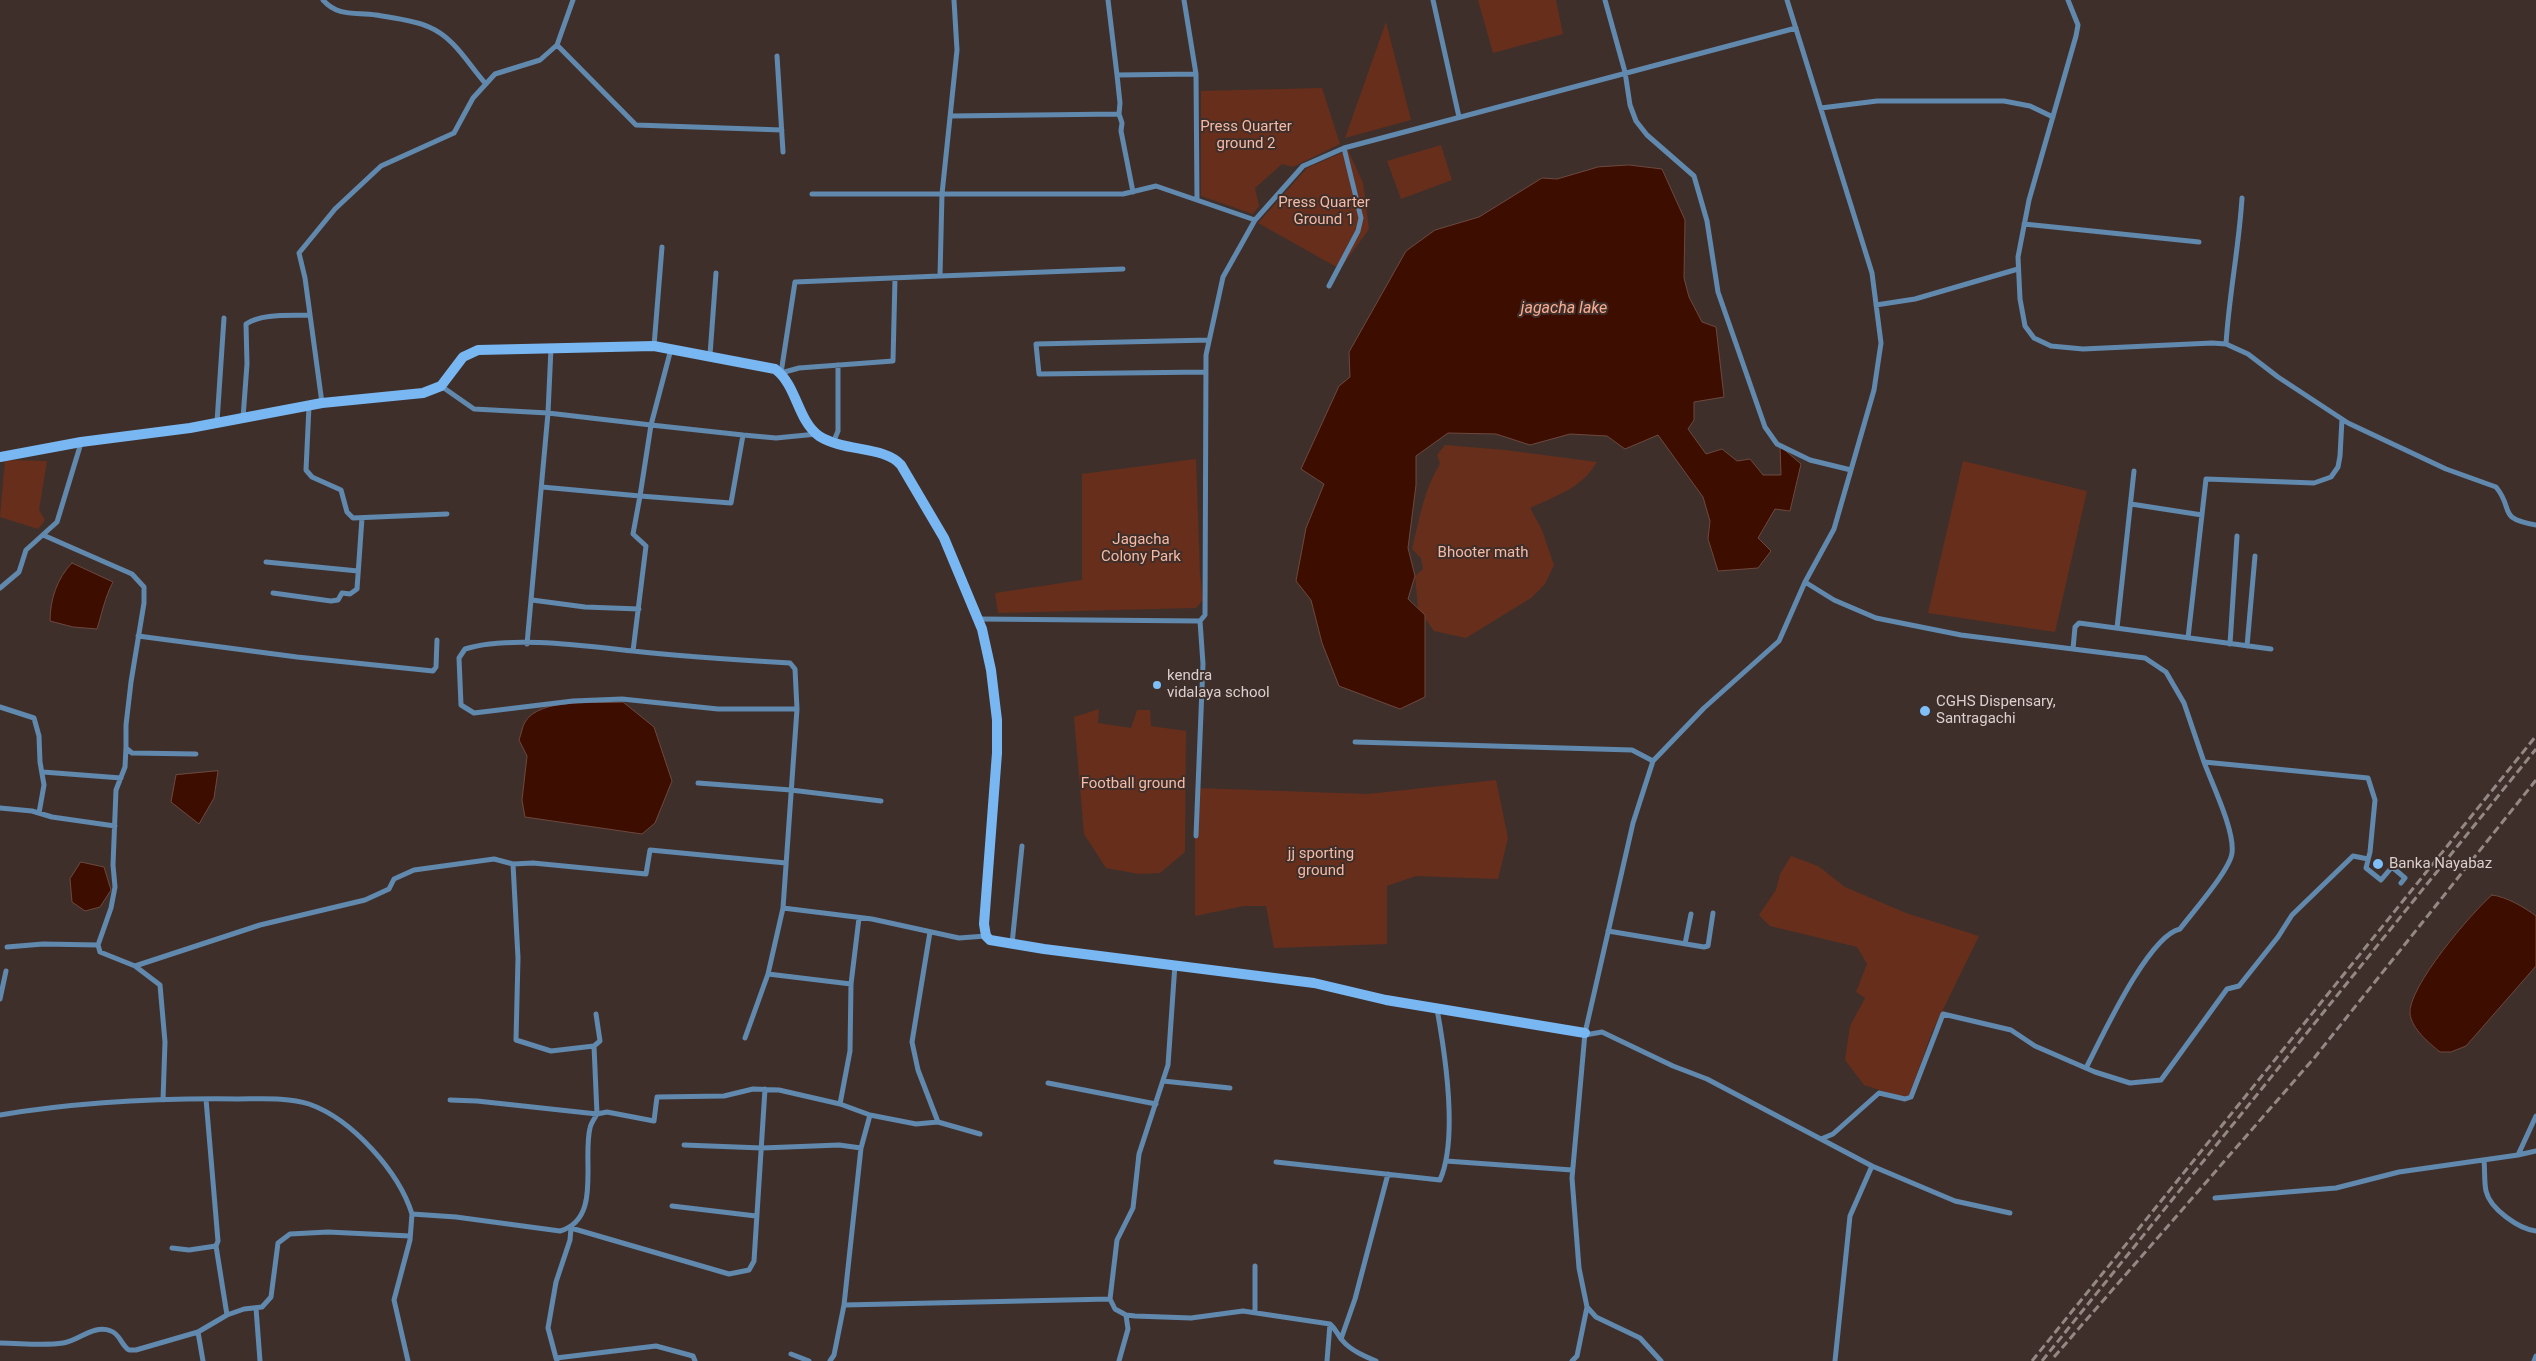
<!DOCTYPE html>
<html>
<head>
<meta charset="utf-8">
<style>
	body { margin:0 }
	canvas { display:block; background:#3e2f2b }
</style>
</head>
<body>
<canvas width="2536" height="1361"></canvas>
<script>
const context = document.querySelector('canvas').getContext('2d');
context.lineJoin = 'round';
function fillPath(path, color) {
  context.fillStyle = color;
  context.fill(path, 'evenodd');
}
function strokePath(path, color, width, dash) {
  context.strokeStyle = color;
  context.lineWidth = width;
  context.lineCap = dash ? 'butt' : 'round';
  context.setLineDash(dash || []);
  context.stroke(path);
}
function write(font, color, halo, rows, align = 'center') {
  context.font = font + ' Roboto,sans-serif';
  context.lineWidth = 4;
  context.setLineDash([]);
  context.textBaseline = 'middle';
  context.strokeStyle = halo;
  context.fillStyle = color;
  for (const [text, x, y, turn = 0] of rows) {
    context.save();
    context.translate(x, y);
    context.rotate((+turn || 0) * Math.PI / 180);
    context.textAlign = isNaN(turn) ? turn : align;
    if (halo) context.strokeText(text, 0, 0);
    context.fillText(text, 0, 0);
    context.restore();
  }
}
fillPath(new Path2D(`
	M1478 0H1556L1563 34 1493 53Z
	M1386 22 1411 120 1345 138Z
	M1322 88 1340 144 1293 167 1282 164 1255 188 1259 206 1253 214 1201 196V91Z
	M1441 145 1452 180 1401 199 1387 161Z
	M1348 150 1363 183 1369 229 1340 269 1258 223 1307 168Z
	M1445 445 1505 450 1597 462C1581 489 1557 495 1530 508L1542 530 1554 565 1545 584 1531 598 1466 638 1434 631 1418 609 1415 576 1423 569 1421 558 1412 549C1419 521 1424 489 1440 464L1437 455Z
	M1196 459 1200 574 1203 600 1196 608 998 613 995 593 1082 580V474Z
	M5 460 47 461 39 510 45 520 38 529 0 517Z
	M1963 461 2087 491 2055 632 1928 613Z
	M1099 709 1098 723 1131 728 1137 710H1150L1151 726 1186 731 1185 852 1160 873 1139 874 1106 868 1084 834 1074 717Z
	M1496 780 1508 838 1498 879 1416 876 1387 886V944L1274 948 1266 906H1244L1195 916V788L1368 794Z
	M1791 856 1818 866 1845 887 1906 913 1979 936 1932 1032 1908 1099 1864 1085 1845 1060 1850 1026 1865 998 1856 992 1867 964 1857 947 1770 926 1759 915 1776 890 1780 874Z`), '#662e1b');
const water = new Path2D(`
	M1629 165 1662 169 1685 220 1684 278 1689 297 1702 322 1716 327 1724 397 1694 402V420L1688 429 1706 454 1722 449 1737 461 1750 459 1763 475H1781L1780 446 1801 464 1790 511 1775 509 1758 538 1771 551 1758 568 1718 571 1708 539 1710 521 1703 497 1658 435 1625 449 1607 436 1570 434 1530 445 1496 434 1448 433 1416 456V485L1408 548 1415 576 1408 599 1425 615V697L1400 709 1339 686 1322 643 1311 600 1296 581 1306 528 1324 484 1301 469 1339 386 1350 377 1349 352 1406 251 1435 230 1479 217 1542 178 1557 179 1598 167Z
	M72 563 113 582C105 597 102 613 97 629L73 627 50 621C50 600 57 578 72 563Z
	M623 702 654 727 672 781 655 823 642 834 525 817 522 800 527 756 519 740C521 735 522 727 525 722 540 697 598 704 623 702Z
	M218 771 214 798 199 824 171 802 176 775Z
	M81 862 104 867 111 890 100 907 85 911 72 902 70 879Z
	M2492 895C2507 897 2524 907 2536 916V966L2466 1046 2451 1052H2440C2429 1043 2412 1029 2410 1014 2407 988 2472 912 2492 895Z`);
fillPath(water, '#3d0e00');
strokePath(water, '#6c483e', 1);
strokePath(new Path2D(`
	M323 0C338 17 355 12 376 15 393 18 413 20 429 27 455 38 468 64 486 84
	M1108 0 1117 75 1196 74 1197 200
	M1184 0 1196 74
	M1433 0 1459 117
	M1605 0 1625 72 1630 105 1636 121 1647 135 1694 176 1707 221 1718 292 1765 427 1777 444 1810 460 1851 470
	M1787 0 1872 273 1881 343 1874 390 1834 529 1805 582 1834 600 1876 618 1961 635 2145 658 2166 672 2184 703 2204 762 2368 778 2375 800 2370 852 2366 868 2381 880 2392 867 2405 878 2401 883
	M2068 0 2078 25 2076 36 2029 200 2018 257 2020 299 2025 326 2034 338 2051 346 2083 349 2212 343 2226 344 2248 354 2278 377 2348 423 2446 469 2496 487C2515 510 2496 518 2536 525
	M557 45 636 125 782 130
	M777 56 783 152
	M1117 75 1120 103 1119 114 1122 123 1121 131 1133 192
	M1821 108 1877 101H2004L2030 106 2053 117
	M950 116 1119 114
	M812 194H1123L1156 186 1255 220
	M2024 224 2199 242
	M940 276 1123 269
	M895 278 893 361 799 368 781 373 795 282 940 276 942 194 957 50 954 0
	M1329 286 1358 231 1361 218 1344 148
	M1876 305 1915 299 2018 269
	M2226 344C2229 295 2239 247 2242 198
	M654 346 662 247
	M710 355 716 273
	M1206 372 1039 374 1036 344 1209 340
	M441 386 474 409 548 413 651 425 671 349
	M322 403 305 278 299 253 335 209 381 166 454 133 473 98 495 74 540 60 557 45 573 0
	M309 406 306 470 312 477 341 490 347 512 353 518 447 514
	M243 418 247 364 246 324C262 313 291 316 310 315
	M217 422 224 318
	M651 425 743 435 731 503 640 496Z
	M743 435 776 438 817 434
	M833 443 838 431V365
	M542 487 640 496 633 534 646 546 633 651
	M2131 504 2202 515
	M43 535 132 574 144 587V603L131 682 126 725V748L132 753 196 754
	M266 562 358 571
	M0 588 19 572 26 550 57 522 81 443
	M273 593 331 601 338 600 342 593 350 594 357 589 362 518
	M532 600 585 607 639 609
	M978 619 1200 621 1205 615 1206 355 1223 277 1255 220 1303 166 1344 148 1796 28
	M2117 628 2134 471
	M138 636 297 657 433 671 436 667 437 640
	M2188 638 2206 479 2314 483 2331 477 2338 467 2340 456 2342 419
	M527 644 548 413 551 348
	M2230 644 2237 536
	M2247 646 2255 556
	M2073 649 2075 627 2079 623 2271 649
	M0 707 34 718 39 736 40 762 44 785 39 813
	M1355 742 1632 750 1653 761
	M126 748 125 767 116 790 113 865 115 887 111 908 98 945 100 952 135 966 160 985 165 1042 163 1100
	M43 772 121 778
	M698 783 791 790 881 801
	M0 808 32 811 52 817 115 826
	M1196 836 1203 664 1200 621
	M783 908 797 709 795 669 790 663C737 660 685 657 633 651 587 646 508 635 465 649L459 658 461 705 474 713 573 701 622 699 718 709H797
	M859 918 851 984 768 974 783 908 872 919 959 938 986 936
	M1608 931 1704 947 1708 946 1713 913
	M930 932 912 1042 918 1070 938 1122
	M1012 944 1022 846
	M1685 944 1691 914
	M7 947 43 944 98 945
	M1175 964 1168 1065 1139 1154 1133 1208 1117 1240 1110 1299 1115 1309 1126 1315 1135 1316 1191 1318 1243 1311 1330 1324C1336 1329 1337 1334 1342 1340 1350 1350 1364 1356 1376 1361
	M135 966 260 925 365 900 389 889 394 879 414 870 494 859 513 864 533 863 646 874 650 850 786 863
	M0 999 6 971
	M1585 1035 1602 1032 1673 1066 1707 1079 1872 1166
	M745 1038 768 974
	M594 1046 600 1041 596 1014
	M2086 1068C2102 1037 2148 936 2180 929 2192 913 2230 870 2232 853 2235 831 2212 784 2204 762
	M1163 1081 1230 1088
	M1048 1083 1156 1104
	M206 1099 218 1241 216 1246 227 1315
	M450 1100 477 1101 597 1114 594 1046 551 1051 516 1040 518 958 513 864
	M840 1104 870 1115 916 1124 938 1122 980 1134
	M0 1115C79 1102 158 1098 238 1099 260 1099 288 1097 309 1104 352 1119 399 1172 412 1214L456 1217 560 1231C602 1219 582 1161 590 1128 591 1123 595 1118 597 1114L607 1112 654 1121 657 1097 724 1096 753 1089 779 1090 840 1104 850 1051 851 984
	M1821 1139 1833 1134 1879 1093 1905 1099 1911 1097 1943 1014 2011 1030 2035 1046 2095 1072 2130 1083 2161 1080 2227 989 2239 986 2278 937 2292 915 2353 856 2368 859
	M684 1145 762 1148 839 1145 861 1148
	M2518 1155 2536 1151
	M2484 1160C2485 1170 2484 1181 2486 1191 2490 1209 2519 1229 2536 1231
	M1446 1161 1572 1170
	M1276 1162 1440 1180C1458 1139 1445 1053 1437 1009
	M2215 1198 2336 1188 2399 1172 2518 1155 2536 1116
	M672 1206 756 1216
	M172 1248 189 1250 216 1246
	M844 1305 1110 1299
	M256 1308 260 1361
	M1255 1312V1266
	M1341 1339 1355 1299 1388 1174
	M0 1343C20 1343 43 1346 63 1343 79 1341 93 1324 111 1331 120 1334 121 1345 129 1350H136L198 1332
	M791 1354 809 1361
	M556 1358 548 1328 556 1282 570 1240 571 1228 729 1274 749 1270 754 1261 765 1089
	M203 1361 198 1332 227 1315 244 1309 262 1307 271 1297 278 1243 290 1234 328 1232 410 1236
	M408 1361 394 1300 410 1240 412 1214
	M557 1361 556 1358 656 1346 693 1356 695 1361
	M830 1361 834 1355 844 1305 861 1148 870 1115
	M1119 1361 1128 1329 1126 1315
	M1327 1361 1330 1324
	M1572 1361 1577 1356 1587 1307
	M1661 1361 1640 1338 1596 1317 1587 1307 1579 1268 1572 1178 1585 1033 1633 823 1653 761 1704 708 1779 641 1805 582
	M1835 1361 1850 1216 1872 1166 1955 1201 2010 1213
	M2534 1361 2536 1356`), '#6188ad', 5);
strokePath(new Path2D(`
	M0 457 81 442 190 428 322 403 423 393 441 386 463 357 478 350 654 346 775 369C797 385 797 420 819 436 844 452 885 446 901 465L944 538 982 629 991 670 997 720V753L984 924 986 936 990 940 1044 949 1314 983 1386 1000 1585 1033`), '#78b7f2', 10);
strokePath(new Path2D(`
	M2054 1357 2315 1057 2536 780
	M2032 1361 2536 736
	M2042 1361 2536 749`), '#948885', 3, [8, 4]);
for (const [x, y, r, color] of [
	[1157,685,5,"#7ebef9"],
	[1925,711,6,"#7ebef9"],
	[2378,864,6,"#7ebef9"]
]) {
  const dot = new Path2D();
  dot.arc(x, y, r, 0, 2 * Math.PI);
  context.fillStyle = color;
  context.fill(dot);
  strokePath(dot, '#3e2f2b', 2);
}
write('15px', '#f6b9a4', '#3e2f2b', [
	["Press Quarter",1246,127],
	["ground 2",1246,144],
	["Press Quarter",1324,203],
	["Ground 1",1324,220],
	["Jagacha",1141,540],
	["Colony Park",1141,557],
	["Bhooter math",1483,553],
	["Football ground",1133,784],
	["jj sporting",1321,854],
	["ground",1321,871]
]);
write('15px', '#dad0cd', '#3e2f2b', [
	["kendra",1167,676],
	["vidalaya school",1167,693],
	["CGHS Dispensary,",1936,702],
	["Santragachi",1936,719],
	["Banka Nayabaz",2389,864]
], 'left');
write('italic 16px', '#fbab90', '#3e2f2b', [
	["jagacha lake",1564,309]
]);
</script>
</body>
</html>
